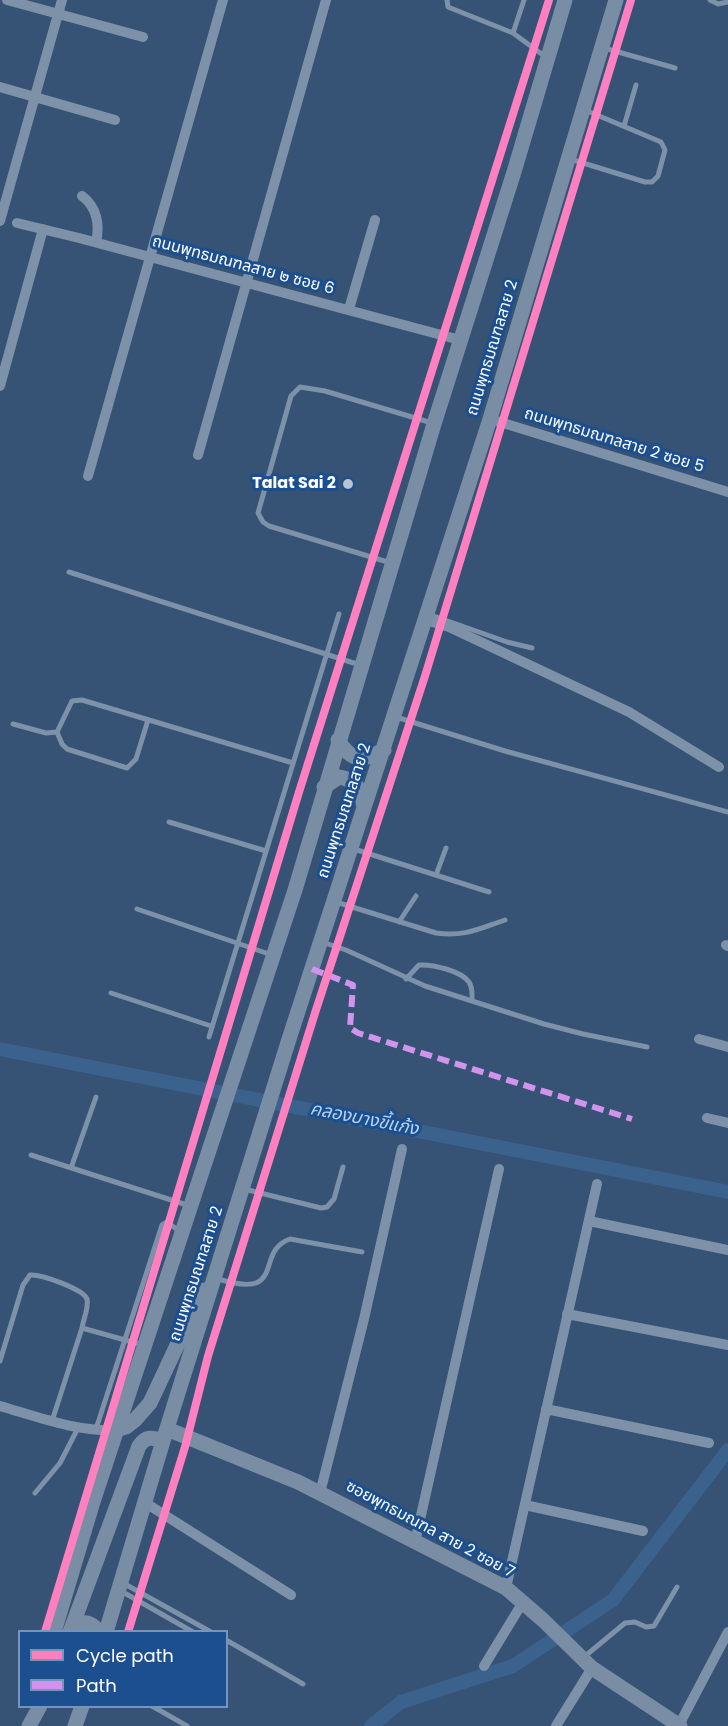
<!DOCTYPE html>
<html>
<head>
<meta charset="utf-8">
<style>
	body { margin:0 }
	#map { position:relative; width:728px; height:1726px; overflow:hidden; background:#365274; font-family:Poppins,sans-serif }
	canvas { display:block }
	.legend { position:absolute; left:18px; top:1630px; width:210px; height:78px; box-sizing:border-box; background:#1b4f8f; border:2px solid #7695bc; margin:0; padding:8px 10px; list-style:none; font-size:18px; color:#fff }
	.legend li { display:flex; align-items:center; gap:12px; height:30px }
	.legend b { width:30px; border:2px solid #7695bc }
</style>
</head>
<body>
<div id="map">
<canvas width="728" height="1726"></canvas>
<ul class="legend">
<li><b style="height:8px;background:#ff80c0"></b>Cycle path</li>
<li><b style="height:8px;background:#d193ec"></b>Path</li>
</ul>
</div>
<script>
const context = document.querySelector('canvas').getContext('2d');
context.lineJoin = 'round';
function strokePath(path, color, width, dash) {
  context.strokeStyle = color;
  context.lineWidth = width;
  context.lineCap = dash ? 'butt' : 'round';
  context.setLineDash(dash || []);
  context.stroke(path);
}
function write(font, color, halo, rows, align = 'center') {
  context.font = font + ' Poppins,"Noto Sans Thai",sans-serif';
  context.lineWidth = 6;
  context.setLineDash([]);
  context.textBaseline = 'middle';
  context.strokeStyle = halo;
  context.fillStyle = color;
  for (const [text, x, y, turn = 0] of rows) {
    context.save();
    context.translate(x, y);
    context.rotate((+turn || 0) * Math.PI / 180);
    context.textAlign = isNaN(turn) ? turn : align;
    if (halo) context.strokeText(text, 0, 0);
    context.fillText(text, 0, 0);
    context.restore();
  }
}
strokePath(new Path2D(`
	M0 1049 728 1192
	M371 1726 401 1702 513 1666 613 1600 728 1450`), '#3b618d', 14);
strokePath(new Path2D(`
	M447 0 448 7 513 33
	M524 0 513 33 547 58
	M710 0 718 4 728 2
	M604 48 675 68
	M624 126 636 85
	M570 159 645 182H652L658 176 665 150 661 142 585 110
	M391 563 269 526 263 522 258 513 291 396 300 387 325 391 432 423
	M69 572 360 665
	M428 614 507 642 532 648
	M396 717 505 751 728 812
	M13 724 46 733 57 732 72 701 82 700 293 763
	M57 732 62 744 67 749 127 768 136 759 148 720
	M169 822 266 851
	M354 849 489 892
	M436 875 446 848
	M336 902 436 933C464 937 478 929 505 920
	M137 909 272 955
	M399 922 416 896
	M322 942 346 950 425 986 544 1024 583 1034 647 1047
	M406 979 419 965C433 964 461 971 469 982 473 988 472 995 472 1001
	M111 993 211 1026
	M209 1037 339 614
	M31 1155 190 1206
	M71 1168 96 1097
	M244 1189 321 1208 327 1207 334 1199 343 1167
	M215 1278C289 1302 253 1252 290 1239L362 1252
	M0 1361 23 1285 30 1275C41 1274 83 1289 87 1299 89 1308 83 1320 82 1328L143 1345
	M52 1421 82 1328
	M96 1429 162 1225 167 1222 179 1231
	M35 1493 60 1463 78 1428
	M123 1583 211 1632
	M121 1591 193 1632
	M226 1640 303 1684
	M584 1657 625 1623 635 1622 646 1627 654 1626 677 1587
	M152 1706 187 1726`), '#7d92a8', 5);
strokePath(new Path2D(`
	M7 0 143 37
	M0 87 115 120
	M82 196C97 207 100 225 96 242
	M0 221 62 0
	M17 223 79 238 460 340
	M349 309 375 220
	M0 386 43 229
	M490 419 728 492
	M198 455 326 0
	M88 476 223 0
	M426 620 449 627 629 712 719 767
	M726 945 728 946
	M699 1039 728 1047
	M707 1118 728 1123
	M589 1221 728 1250
	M567 1314 728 1345
	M0 1406C38 1417 77 1432 117 1430
	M546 1409 709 1443
	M320 1493 364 1319 402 1149
	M144 1502 291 1595
	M525 1505 643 1531
	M415 1542 499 1169
	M506 1588 597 1184
	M484 1666 523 1602
	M679 1725 728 1632
	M556 1726 592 1668`), '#7d92a8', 10);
strokePath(new Path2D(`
	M338 740C352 763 363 761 384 750
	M324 787 339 777C357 780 361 790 364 807
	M167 1429 298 1482 506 1588 543 1620 592 1668 680 1726
	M117 1430 126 1427 135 1420 150 1403 203 1290
	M72 1628C83 1620 91 1621 99 1632
	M54 1632 92 1505 295 890 434 424 514 172 565 0
	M70 1632 139 1446C146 1436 152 1437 163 1441
	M106 1632 163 1441 290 1036 490 419 616 0
	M29 1726 40 1706
	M75 1726 82 1706`), '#798da4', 15);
strokePath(new Path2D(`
	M312 969 353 985 350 1028 358 1033 632 1119`), '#d193ec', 6, [12, 6]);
strokePath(new Path2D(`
	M45 1632 299 792 549 0
	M128 1632 185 1447 208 1356 315 1013 425 676 631 0`), '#ff80c0', 8);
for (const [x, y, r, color] of [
	[348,484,6,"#b9c2ce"]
]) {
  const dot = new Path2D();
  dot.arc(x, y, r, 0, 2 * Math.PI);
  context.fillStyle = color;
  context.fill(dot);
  strokePath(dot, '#1b4f8f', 2);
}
write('16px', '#fff', '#1b4f8f', [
	["ถนนพุทธมณฑลสาย ๒ ซอย 6",243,266,15],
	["ถนนพุทธมณฑลสาย 2",493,348,-73],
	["ถนนพุทธมณฑลสาย 2 ซอย 5",614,441,17],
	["ถนนพุทธมณฑลสาย 2",345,811,-72],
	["ถนนพุทธมณฑลสาย 2",197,1274,-72],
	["ซอยพุทธมณฑล สาย 2 ซอย 7",430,1530,28]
]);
write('bold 16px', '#fff', '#1b4f8f', [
	["Talat Sai 2",336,484]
], 'right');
write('italic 18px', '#b5d3f5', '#1b4f8f', [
	["คลองบางขี้แก้ง",364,1120,11]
]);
</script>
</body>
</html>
